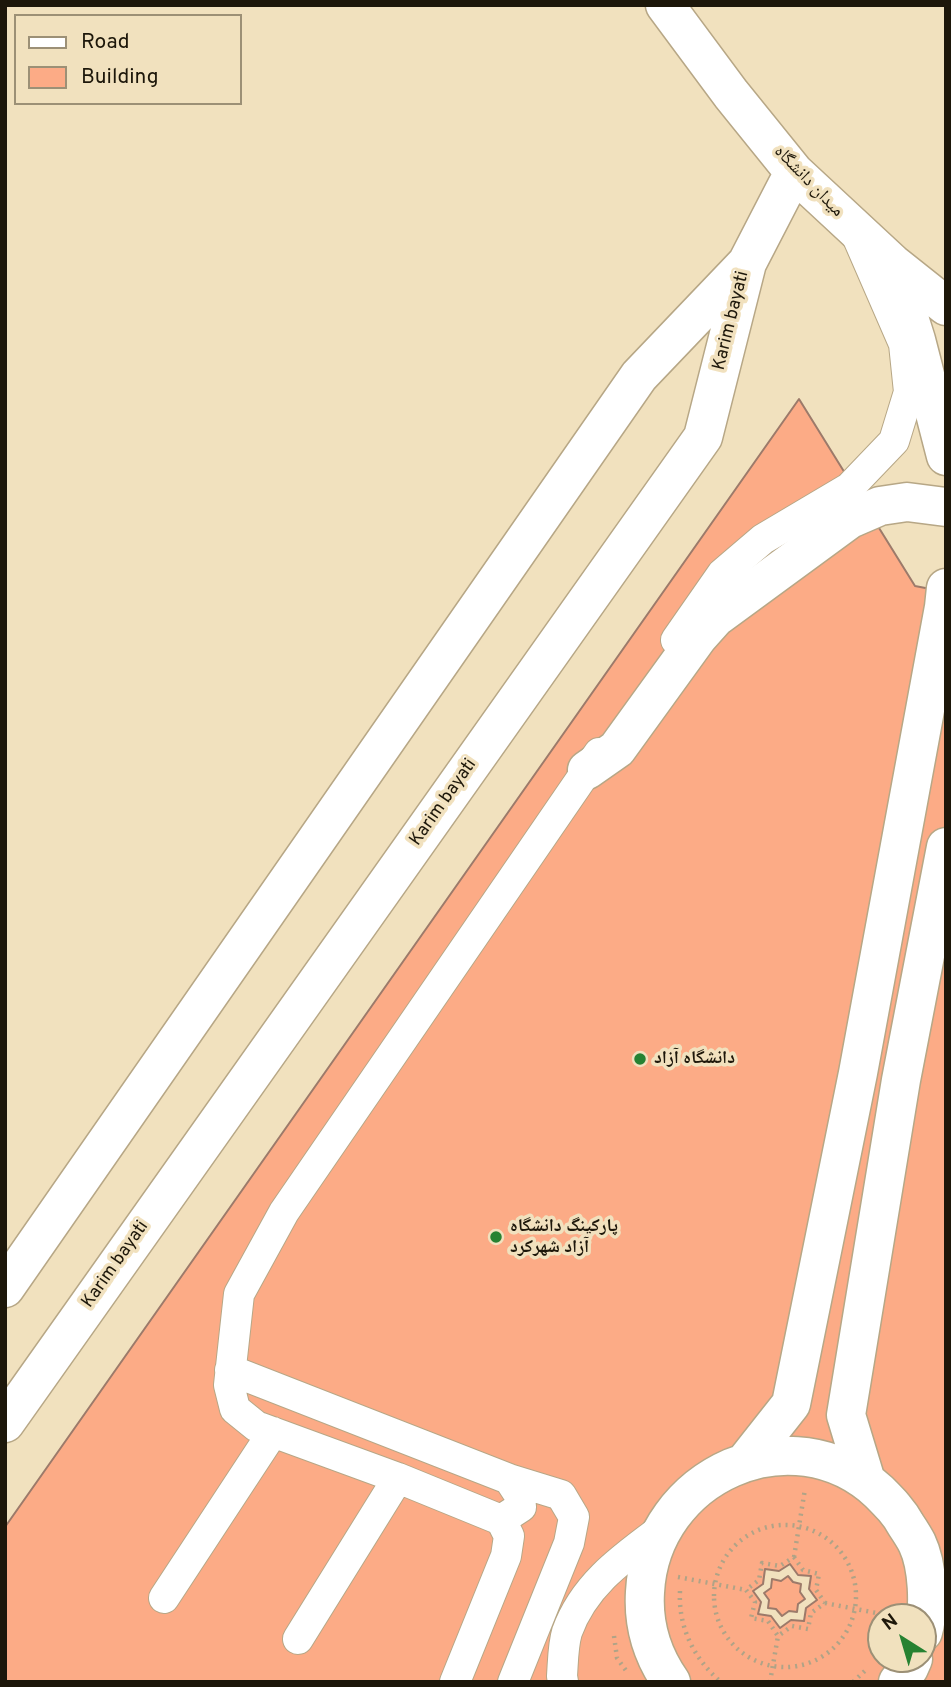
<!DOCTYPE html>
<html>
<head>
<meta charset="utf-8">
<style>
	body { margin:0 }
	#map { position:relative; width:951px; height:1687px; overflow:hidden; background:#f1e1be; font-family:Overpass,sans-serif }
	canvas { display:block }
	.frame { position:absolute; inset:0; border:7px solid #1d170a; pointer-events:none }
	.legend { position:absolute; left:14px; top:14px; width:228px; height:91px; box-sizing:border-box; background:#f1e1be; border:2px solid #9c9076; margin:0; padding:9px 12px; list-style:none; font-size:21px; color:#1d170a }
	.legend li { display:flex; align-items:center; gap:14px; height:35px }
	.legend b { width:35px; border:2px solid #9c9076 }
	.north { position:absolute; left:867px; top:1603px; width:70px; height:70px; box-sizing:border-box; background:#f1e1be; border:2px solid #9c9076; border-radius:50%; rotate:323deg; font-size:19px; font-weight:700; line-height:28px; text-align:center; color:#1d170a }
	.north::after { content:''; display:block; margin:auto; width:24px; height:32px; background:#278232; clip-path:polygon(50% 0,100% 100%,50% 72%,0 100%) }
</style>
</head>
<body>
<div id="map">
<canvas width="951" height="1687"></canvas>
<div class="frame"></div>
<ul class="legend">
<li><b style="height:9px;background:#fff"></b>Road</li>
<li><b style="height:19px;background:#fcab86"></b>Building</li>
</ul>
<div class="north">N</div>
</div>
<script>
const context = document.querySelector('canvas').getContext('2d');
context.lineJoin = 'round';
function fillPath(path, color) {
  context.fillStyle = color;
  context.fill(path, 'evenodd');
}
function strokePath(path, color, width, dash) {
  context.strokeStyle = color;
  context.lineWidth = width;
  context.lineCap = dash ? 'butt' : 'round';
  context.setLineDash(dash || []);
  context.stroke(path);
}
function write(font, color, halo, rows, align = 'center') {
  context.font = font + ' Overpass,"Noto Naskh Arabic",sans-serif';
  context.lineWidth = 7;
  context.setLineDash([]);
  context.textBaseline = 'middle';
  context.strokeStyle = halo;
  context.fillStyle = color;
  for (const [text, x, y, turn = 0] of rows) {
    context.save();
    context.translate(x, y);
    context.rotate((+turn || 0) * Math.PI / 180);
    context.textAlign = isNaN(turn) ? turn : align;
    if (halo) context.strokeText(text, 0, 0);
    context.fillText(text, 0, 0);
    context.restore();
  }
}
const building = new Path2D(`
	M799 399 915 586 946 592V1682H5V1527ZM881 1617H923V1659H881Z
	M790 1564 798 1575 811 1576 809 1589 817 1600 806 1608 804 1621 791 1620 780 1628 771 1616 758 1614 761 1602 753 1591 763 1584 765 1569 779 1571Z
	M788 1576 793 1582 801 1584 800 1592 805 1599 798 1604 797 1612 789 1611 782 1616 776 1609 768 1608 769 1600 764 1593 771 1588 772 1579 781 1581Z`);
fillPath(building, '#fcab86');
strokePath(building, '#9c7a6a', 2);
const minor = new Path2D(`
	M676 640 722 574 763 539 849 488 894 441 909 392 904 344 857 236
	M230 1370 509 1479 520 1496 521 1507 501 1520
	M509 1479 561 1495 574 1517 569 1543 513 1682
	M164 1598 273 1432
	M298 1639 398 1478
	M455 1682 506 1556 509 1536 501 1520 398 1478 256 1426 235 1409 229 1385 239 1294 284 1212 599 753
	M563 1682 562 1676C563 1662 563 1645 567 1632 584 1584 624 1557 663 1528`);
const major = new Path2D(`
	M665 5 731 94 794 172 892 263 946 306
	M892 263 916 340 946 456
	M587 770 617 749 698 637 715 618 850 519 880 506 907 502 946 507
	M5 1288 639 376 745 265
	M5 1423 703 437 747 263 794 172
	M746 1461 791 1404 858 1073 944 607 946 588
	M866 1481 846 1415 901 1080 946 847
	M671 1682C652 1655 643 1624 645 1592 651 1475 792 1411 879 1492 890 1503 899 1512 906 1525 910 1531 914 1537 917 1543 928 1566 930 1608 923 1632
	M898 1682 909 1668 913 1659`);
strokePath(minor, '#b7a786', 32);
strokePath(major, '#b7a786', 41);
strokePath(new Path2D(`
	M714 1596a71 71 0 1 1 142 0a71 71 0 1 1-142 0Z
	M794 1557 803 1570 819 1574 816 1590 825 1603 811 1613 808 1629 792 1626 778 1636 768 1621 751 1618 755 1602 746 1590 759 1580 762 1563 780 1566Z
	M794 1557 805 1489
	M678 1577 746 1590
	M680 1591C678 1627 694 1659 721 1682
	M825 1603 897 1617
	M614 1636 617 1658 627 1672
	M770 1682 778 1636
	M853 1682 868 1668`), '#b0a387', 4.5, [2, 5]);
strokePath(minor, '#fff', 30);
strokePath(major, '#fff', 38);
for (const [x, y, r, color] of [
	[640,1059,7,"#278232"],
	[496,1237,7,"#278232"]
]) {
  const dot = new Path2D();
  dot.arc(x, y, r, 0, 2 * Math.PI);
  context.fillStyle = color;
  context.fill(dot);
  strokePath(dot, '#f1e1be', 2.5);
}
write('18px', '#1d170a', '#f1e1be', [
	["میدان دانشگاه",808,182,46],
	["Karim bayati",732,321,-76],
	["Karim bayati",444,803,-55],
	["Karim bayati",116,1265,-55]
]);
write('bold 18px', '#1d170a', '#f1e1be', [
	["دانشگاه آزاد",654,1059],
	["پارکینگ دانشگاه",510,1227],
	["آزاد شهرکرد",510,1248]
], 'left');
</script>
</body>
</html>
